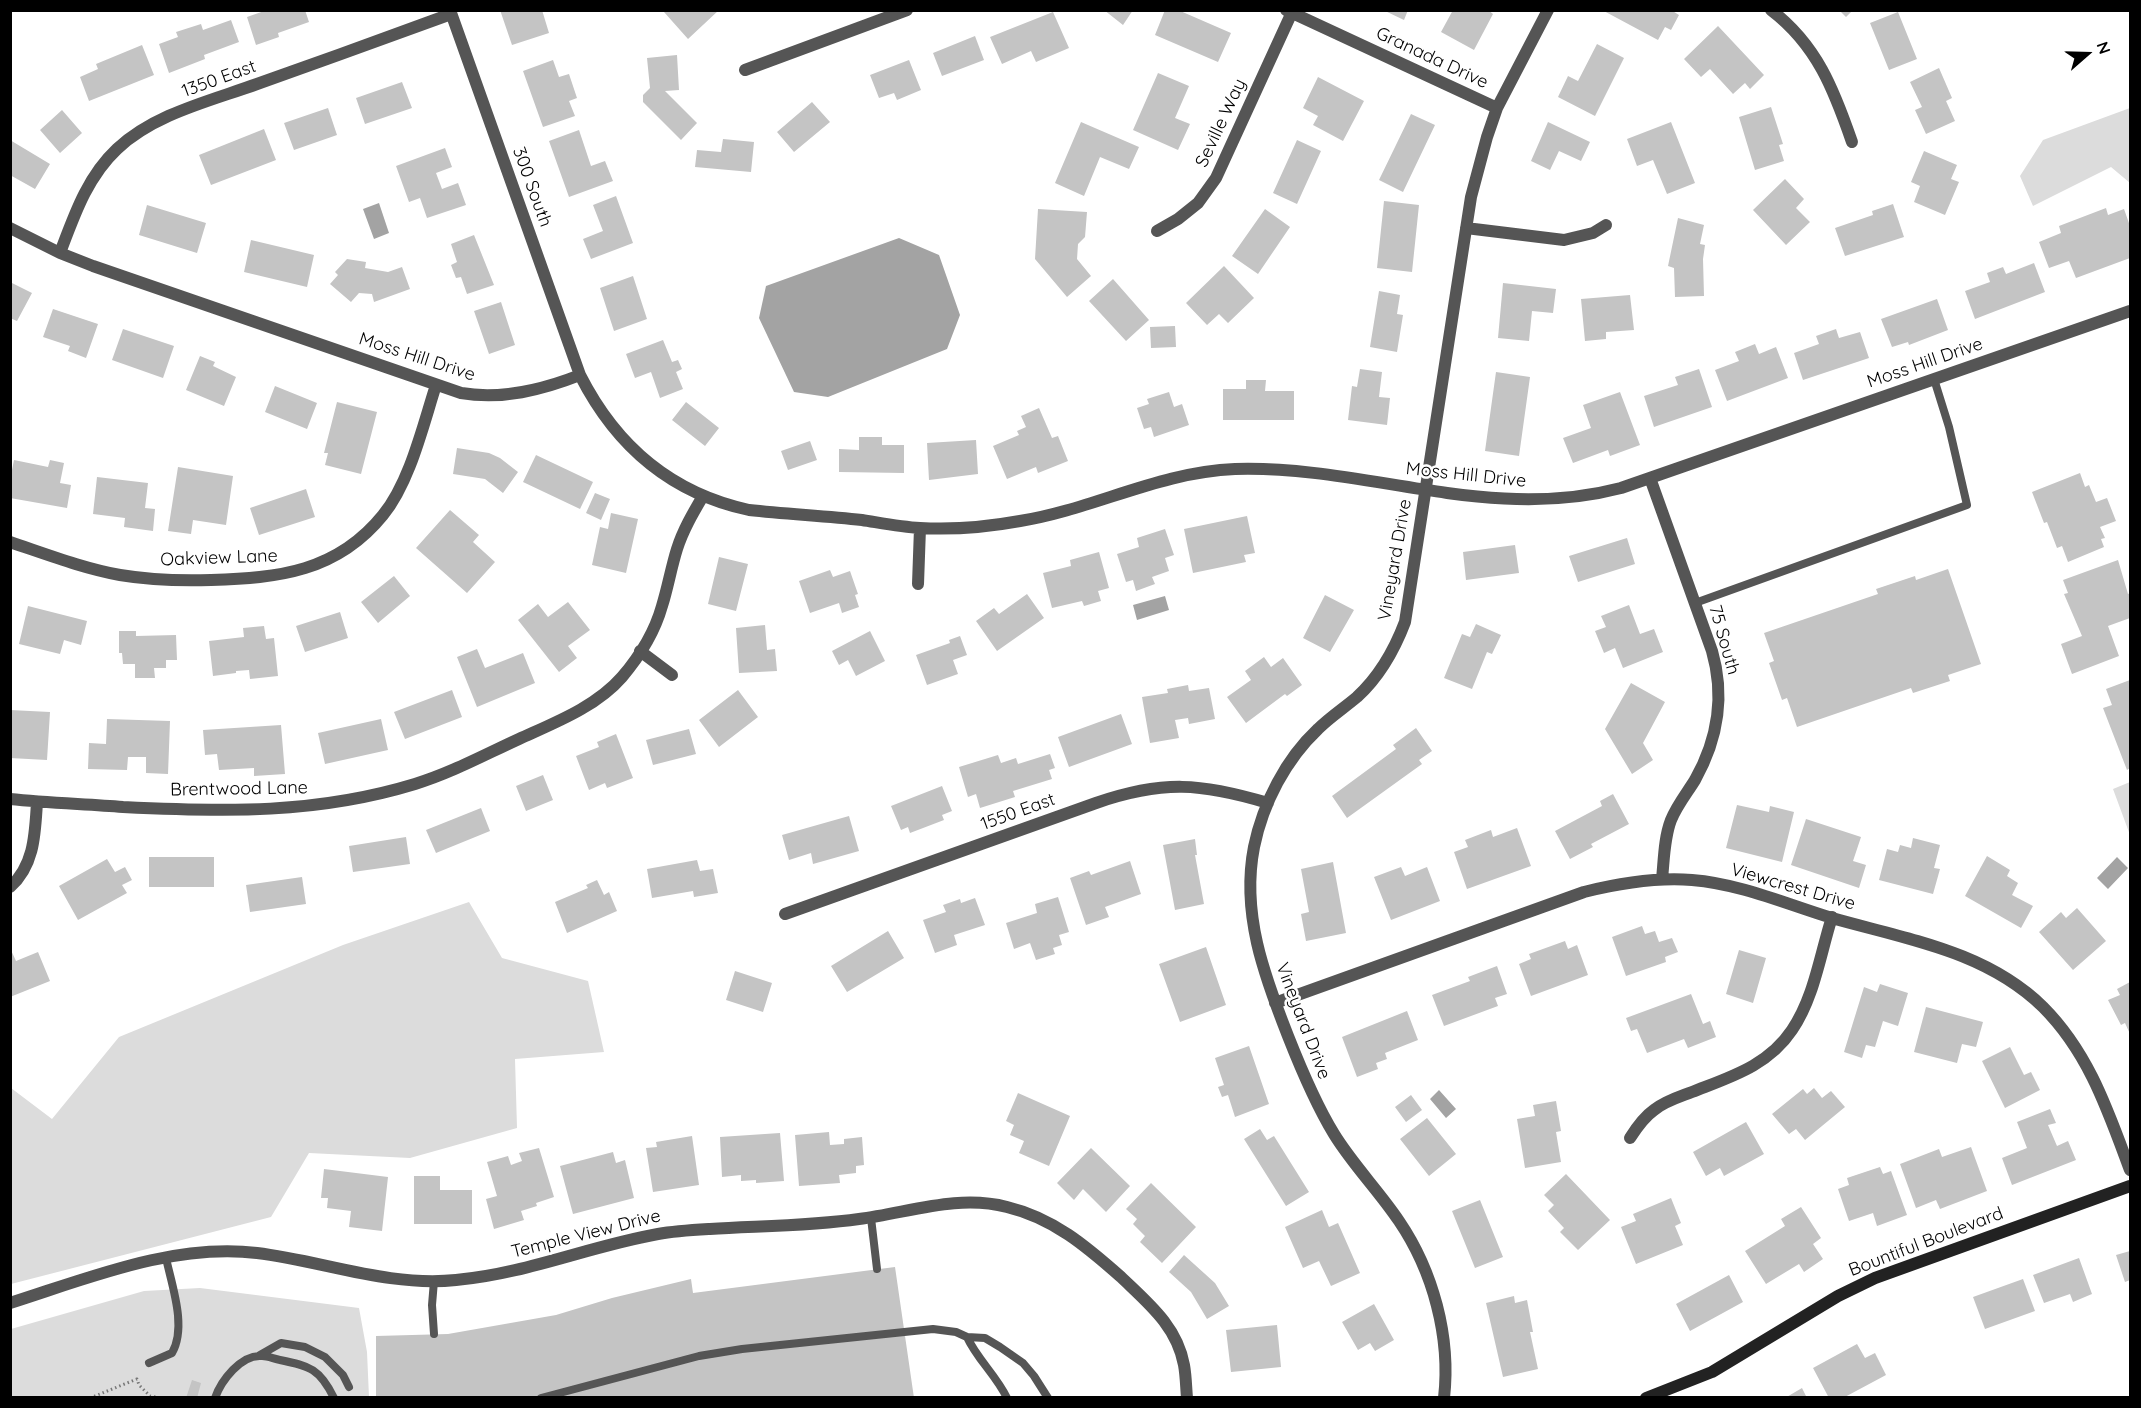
<!DOCTYPE html>
<html>
<head>
<meta charset="utf-8">
<style>
	body { margin:0 }
	#map { position:relative; width:2141px; height:1408px; overflow:hidden; background:#fff; font-family:Quicksand,sans-serif }
	canvas { display:block }
	.frame { position:absolute; inset:0; border:12px solid #000; pointer-events:none }
	.north { position:absolute; left:2057px; top:24px; width:60px; height:60px; -webkit-text-stroke:4px #fff; paint-order:stroke; rotate:70deg; font-size:16px; font-weight:700; line-height:24px; text-align:center; color:#000 }
	.north::after { content:''; display:block; margin:auto; width:21px; height:27px; background:#000; clip-path:polygon(50% 0,100% 100%,50% 72%,0 100%) }
</style>
</head>
<body>
<div id="map">
<canvas width="2141" height="1408"></canvas>
<div class="frame"></div>
<div class="north">N</div>
</div>
<script>
const context = document.querySelector('canvas').getContext('2d');
context.lineJoin = 'round';
function fillPath(path, color) {
  context.fillStyle = color;
  context.fill(path, 'evenodd');
}
function strokePath(path, color, width, dash) {
  context.strokeStyle = color;
  context.lineWidth = width;
  context.lineCap = dash ? 'butt' : 'round';
  context.setLineDash(dash || []);
  context.stroke(path);
}
function write(font, color, halo, rows, align = 'center') {
  context.font = font + ' Quicksand,sans-serif';
  context.lineWidth = 5;
  context.setLineDash([]);
  context.textBaseline = 'middle';
  context.strokeStyle = halo;
  context.fillStyle = color;
  for (const [text, x, y, turn = 0] of rows) {
    context.save();
    context.translate(x, y);
    context.rotate((+turn || 0) * Math.PI / 180);
    context.textAlign = isNaN(turn) ? turn : align;
    if (halo) context.strokeText(text, 0, 0);
    context.fillText(text, 0, 0);
    context.restore();
  }
}
fillPath(new Path2D(`
	M2130 108V183L2111 167 2033 206 2020 176 2043 140Z
	M2130 782V835L2113 789Z
	M469 902 502 958 588 981 604 1052 515 1059 517 1128 410 1158 309 1153 271 1217 11 1284V1088L52 1119 119 1037 343 945Z
	M200 1288 359 1308 367 1352 369 1397 11 1398V1329L144 1291Z`), '#dcdcdc');
fillPath(new Path2D(`
	M379 203 389 233 374 239 363 209Z
	M899 238 939 255 960 315 947 349 828 397 794 392 759 318 766 286Z
	M1165 596 1169 610 1137 620 1133 605Z
	M2117 857 2128 868 2108 889 2097 878Z
	M1439 1090 1456 1109 1446 1118 1430 1099Z`), '#a3a3a3');
fillPath(new Path2D(`
	M267 10H305L309 22 278 33 279 37 256 45 247 17Z
	M500 10H542L549 33 512 45Z
	M666 10H719L688 39 664 12Z
	M1104 10H1133L1123 25Z
	M1165 10H1178L1231 33 1218 62 1155 35Z
	M1383 10H1408L1404 20Z
	M1453 10H1488L1493 14 1474 50 1441 32Z
	M1602 10H1671L1679 15 1671 30 1665 27 1658 40Z
	M1839 10H1853L1846 17Z
	M1053 12 1069 48 1036 62 1031 51 1002 64 990 37Z
	M1898 12 1917 59 1889 70 1870 23Z
	M231 20 239 42 204 55 205 59 169 73 159 44 178 37 176 32 201 24 203 30Z
	M1718 26 1764 75 1750 89 1745 83 1733 94 1710 69 1701 77 1684 59Z
	M975 36 984 60 942 76 933 53Z
	M1597 44 1624 58 1595 116 1558 97 1568 76 1578 81Z
	M142 45 154 75 89 101 80 77 98 69 96 64Z
	M677 55 679 90 665 91 697 123 681 140 643 102V95L650 88 647 58Z
	M553 60 559 77 569 74 577 98 569 101 575 116 543 127 523 71Z
	M909 60 921 90 897 100 894 93 879 98 870 75Z
	M1939 68 1952 98 1946 101 1955 121 1926 134 1915 110 1922 107 1910 82Z
	M1158 73 1189 86 1175 118 1190 124 1178 150 1133 130Z
	M1318 77 1364 101 1343 141 1313 125 1318 116 1303 108Z
	M402 82 412 108 365 124 356 98Z
	M812 102 830 122 794 152 777 132Z
	M1771 107 1783 144 1779 145 1784 161 1755 170 1739 117Z
	M328 108 337 135 294 150 284 123Z
	M62 110 82 133 60 153 40 130Z
	M1411 114 1435 125 1403 192 1379 180Z
	M1081 122 1139 147 1129 169 1100 157 1084 196 1055 183Z
	M1548 122 1590 142 1581 161 1559 151 1550 170 1531 161Z
	M1671 122 1695 183 1667 194 1653 160 1637 166 1627 139Z
	M264 129 276 160 211 185 199 155Z
	M579 130 591 166 605 161 613 181 569 197 549 141Z
	M723 139 754 142 751 172 695 167 697 150 721 152Z
	M10 140 50 164 35 189 10 175Z
	M1297 140 1321 151 1297 204 1273 193Z
	M445 148 452 167 436 173 442 189 458 183 466 205 427 218 420 198 409 202 396 166Z
	M1924 151 1957 165 1951 179 1959 182 1945 215 1914 202 1920 186 1911 182Z
	M1785 179 1804 199 1796 208 1810 222 1786 245 1753 210Z
	M616 196 633 243 591 259 583 239 603 231 593 205Z
	M1384 201 1419 205 1412 272 1377 268Z
	M1893 204 1904 237 1845 256 1835 228 1873 215 1872 211Z
	M147 205 206 223 197 253 139 235Z
	M2106 208 2108 215 2124 209 2130 226V258L2076 278 2069 261 2049 268 2039 242 2061 233 2059 226Z
	M1038 209 1087 212 1085 237 1078 244 1077 259 1091 276 1067 297 1035 259Z
	M1265 209 1290 227 1258 274 1232 256Z
	M1678 218 1704 225 1700 244 1705 245 1703 259 1704 296 1675 297 1674 268 1668 266Z
	M474 235 494 285 467 294 461 277 456 278 451 265 457 262 451 244Z
	M251 240 314 255 307 287 244 272Z
	M347 259 366 262 365 268 388 272 402 267 410 289 374 302 372 294 359 293 351 302 330 284 338 275 335 272Z
	M2034 263 2045 292 1975 319 1965 291 1990 282 1987 273 2003 267 2006 274Z
	M1224 266 1254 298 1228 323 1219 314 1207 325 1186 303Z
	M633 276 647 319 614 331 600 288Z
	M1113 279 1149 320 1126 341 1089 301Z
	M10 282 32 293 17 321 10 318Z
	M1503 283 1556 289 1553 313 1532 311 1529 341 1498 338Z
	M1379 291 1400 295 1397 314 1403 315 1397 352 1370 347Z
	M1630 295 1634 330 1606 332V339L1585 341 1581 299Z
	M1937 299 1948 330 1909 345 1908 342 1892 347 1881 319Z
	M501 302 515 345 489 354 474 311Z
	M53 309 98 324 86 358 68 351 70 346 43 337Z
	M1175 326 1176 347 1151 348 1150 327Z
	M123 329 174 346 163 378 112 360Z
	M1836 329 1839 338 1860 332 1869 358 1803 380 1794 353 1819 344 1816 336Z
	M663 340 672 362 678 360 682 369 676 372 683 389 660 398 651 372 635 378 626 354Z
	M1755 344 1759 354 1776 347 1788 378 1727 401 1715 370 1739 361 1735 352Z
	M200 356 215 362 213 366 236 377 224 406 186 390Z
	M1360 369 1382 372 1379 397 1390 398 1387 425 1348 420 1352 386 1357 387Z
	M1699 369 1712 407 1654 427 1644 396 1678 385 1675 377Z
	M1496 372 1530 377 1519 456 1485 451Z
	M1246 380H1266L1265 391H1294V420H1223V389H1246Z
	M275 386 317 403 307 429 265 412Z
	M1169 392 1174 407 1182 404 1189 425 1154 437 1151 427 1144 429 1137 408 1149 404 1147 399Z
	M1620 392 1640 445 1610 456 1608 450 1573 463 1563 438 1591 428 1583 405Z
	M337 402 377 412 361 474 325 465 328 453H324Z
	M686 402 719 428 705 446 672 420Z
	M1039 408 1052 438 1058 436 1068 461 1038 473 1036 467 1007 479 993 446 1019 435 1017 431 1026 427 1021 416Z
	M859 437H882V445H904V473L839 472V449L859 450Z
	M976 440 978 474 929 480 927 443Z
	M810 441 817 460 788 470 781 451Z
	M457 448 489 453 500 458 518 472 503 493 485 479 453 474Z
	M536 455 593 482 580 509 523 482Z
	M14 460 48 467 50 460 64 463 60 483 71 485 67 508 10 498V480Z
	M178 467 233 476 226 525 193 520 191 534 168 531Z
	M2080 473 2085 487 2089 485 2096 502 2107 498 2116 521 2100 527 2105 538 2101 539 2104 547 2068 562 2062 546 2057 548 2047 522 2044 523 2032 492Z
	M97 477 148 483 145 508 155 509 153 531 124 527 125 518 93 514Z
	M306 489 315 517 259 535 250 508Z
	M595 493 610 499 601 520 586 513Z
	M450 510 479 535 473 542 495 562 467 593 416 548Z
	M611 513 638 519 626 573 592 565 600 527 608 529Z
	M1247 516 1255 553 1244 555 1246 562 1193 573 1184 529Z
	M1165 529 1174 555 1165 558 1169 571 1152 577 1155 584 1136 591 1133 580 1126 582 1117 554 1139 547 1137 538Z
	M1627 538 1635 564 1578 582 1569 556Z
	M1515 545 1519 573 1466 580 1463 552Z
	M1099 552 1109 588 1098 591 1101 601 1084 606 1082 601 1052 608 1043 573 1071 566 1070 560Z
	M719 557 748 564 736 611 708 604Z
	M2118 560 2128 594 2130 593V618L2108 626 2119 656 2072 674 2061 644 2082 636 2064 594 2068 593 2063 580Z
	M1948 569 1981 664 1948 675 1950 681 1913 693 1911 688 1797 727 1787 698 1782 700 1769 663 1774 661 1764 633 1878 594 1876 589 1915 576 1916 580Z
	M830 570 833 577 850 571 858 594 855 595 859 607 842 613 839 603 810 613 799 581Z
	M394 576 410 596 378 623 361 602Z
	M1027 594 1044 618 997 651 976 621 994 608 999 614Z
	M1325 595 1354 610 1330 652 1303 638Z
	M568 602 590 630 568 646 577 658 559 672 518 620 538 604 548 617Z
	M1629 605 1640 634 1654 629 1663 652 1623 668 1615 648 1604 653 1595 631 1606 627 1601 616Z
	M28 606 87 621 81 645 64 640 60 654 19 644Z
	M340 612 348 638 305 652 296 626Z
	M1476 624 1501 635 1492 654 1487 652 1472 689 1444 678 1462 634 1470 637Z
	M765 625 767 650 775 649 777 671 739 673 736 628Z
	M264 626 266 639 274 638 278 676 250 679 249 670 236 671V673L213 676 209 641 244 637 243 628Z
	M119 631H136V636L176 635 177 660H166V668H154L155 678H135V664H123L122 653H119Z
	M870 631 885 661 856 676 848 660 839 665 832 651Z
	M960 636 967 655 953 660 958 674 927 685 916 655 950 643 949 640Z
	M477 649 485 668 523 653 535 683 477 707 457 657Z
	M1264 657 1271 667 1283 658 1302 685 1287 696 1285 694 1246 723 1227 697 1251 680 1245 671Z
	M2130 680V768L2127 770 2103 708 2112 705 2106 689Z
	M1631 683 1665 702 1643 743 1653 760 1632 774 1605 729Z
	M1188 685 1189 691 1209 688 1215 719 1189 724 1188 718 1175 720 1179 738 1150 743 1142 697 1168 693 1167 689Z
	M452 690 462 717 405 739 394 712Z
	M738 690 758 717 719 747 699 720Z
	M10 710 50 712 47 760 10 758Z
	M1121 714 1132 744 1069 767 1058 737Z
	M107 719 170 721 168 774 146 773V757H128L127 770 88 769 89 743 106 744Z
	M381 719 388 750 325 764 318 733Z
	M281 725 285 774 254 776V768L219 770 217 754 205 755 203 730Z
	M1416 728 1432 751 1419 760 1422 764 1347 818 1332 796 1396 749 1393 745Z
	M689 729 696 754 653 765 646 740Z
	M616 734 633 778 607 788 605 783 589 790 576 756 599 747 597 742Z
	M1050 754 1055 768 1049 770 1052 779 1013 791 1015 797 980 808 976 794 968 797 959 767 998 755 1001 763 1016 758 1018 764Z
	M543 775 553 800 526 811 516 786Z
	M942 786 952 811 942 815 944 820 910 833 908 827 901 830 891 806Z
	M1613 794 1629 824 1591 844 1593 847 1570 859 1555 831 1602 806 1600 801Z
	M1737 805 1769 812 1770 806 1794 812 1782 862 1726 848Z
	M481 808 490 831 436 853 426 830Z
	M849 816 859 851 813 864 811 853 789 860 782 835Z
	M1806 819 1861 837 1853 861 1866 865 1859 888 1791 865Z
	M1517 828 1531 866 1467 889 1454 852 1468 847 1465 840 1491 830 1493 837Z
	M406 837 410 864 353 872 349 846Z
	M1913 838 1940 845 1934 868 1940 869 1933 894 1879 880 1887 849 1898 852 1900 845 1911 848Z
	M1195 839 1197 855H1195L1204 904 1175 910 1163 845Z
	M1987 856 2010 870 2007 876 2018 883 2012 895 2033 906 2021 928 1965 896Z
	M149 857H214V887H149Z
	M107 859 115 872 125 867 132 880 122 885 127 893 78 920 59 886Z
	M697 860 700 871 713 869 718 893 694 897 693 891 652 898 647 869Z
	M1130 861 1141 894 1105 907 1109 917 1086 925 1070 878 1089 871 1091 875Z
	M1333 862 1346 933 1306 941 1301 914 1309 912 1301 869Z
	M1401 867 1405 876 1427 867 1440 901 1391 920 1374 877Z
	M302 877 306 904 250 912 246 885Z
	M597 880 604 895 609 892 617 911 567 933 555 902 588 888 586 885Z
	M1058 897 1069 932 1059 935 1062 945 1053 948 1055 954 1036 960 1030 943 1014 949 1006 923 1037 913 1035 904Z
	M975 898 985 925 954 935 957 945 935 953 923 920 946 912 943 905 960 899 961 903Z
	M2077 908 2106 941 2073 970 2039 932 2061 912 2066 918Z
	M1642 926 1645 934 1655 931 1659 942 1672 938 1678 952 1665 957 1666 962 1626 976 1612 937Z
	M888 931 904 958 847 992 831 966Z
	M1565 941 1568 949 1577 945 1588 975 1531 996 1519 964 1531 959 1529 954Z
	M1206 947 1226 1005 1180 1022 1159 964Z
	M10 948 16 961 38 952 50 981 10 997Z
	M1739 950 1766 958 1753 1003 1726 994Z
	M1497 966 1507 994 1495 998 1498 1006 1444 1026 1432 995 1470 981 1468 977Z
	M735 971 772 983 763 1012 726 1000Z
	M2130 982V1034L2125 1023 2121 1025 2108 1000 2120 995 2117 989Z
	M1880 984 1908 993 1898 1026 1883 1021 1875 1047 1866 1045 1862 1058 1844 1052 1864 987 1877 992Z
	M1691 994 1703 1024 1710 1021 1716 1037 1688 1048 1684 1039 1647 1053 1637 1029 1631 1031 1626 1018Z
	M1926 1007 1983 1022 1976 1047 1962 1044 1957 1063 1914 1052Z
	M1407 1011 1418 1040 1385 1053 1387 1059 1376 1063 1378 1069 1357 1077 1342 1037Z
	M1249 1046 1269 1104 1235 1117 1228 1095 1222 1097 1218 1087 1224 1085 1215 1058Z
	M2010 1047 2024 1075 2031 1072 2040 1090 2005 1108 1982 1061Z
	M1814 1088 1822 1098 1831 1091 1845 1107 1805 1140 1796 1129 1789 1134 1772 1114 1803 1089 1807 1094Z
	M1018 1093 1070 1116 1049 1166 1019 1153 1024 1141 1010 1135 1014 1125 1006 1121Z
	M1411 1095 1422 1110 1406 1122 1395 1107Z
	M1556 1101 1561 1131 1556 1132 1561 1162 1525 1168 1517 1119 1535 1116 1533 1105Z
	M2050 1109 2056 1123 2048 1125 2057 1146 2068 1141 2076 1160 2012 1185 2002 1158 2027 1148 2017 1122Z
	M1427 1118 1456 1154 1429 1176 1400 1139Z
	M1746 1122 1764 1154 1724 1176 1720 1168 1706 1176 1693 1152Z
	M1260 1129 1267 1140 1274 1136 1309 1192 1286 1206 1244 1139Z
	M829 1132 830 1145 844 1144V1139L862 1137 864 1165 856 1166V1173L839 1175 840 1183 799 1186 795 1135Z
	M780 1133 784 1181 756 1183V1180L741 1181V1175L722 1177 720 1137Z
	M692 1136 699 1185 653 1192 646 1148 657 1147 656 1142Z
	M1971 1147 1987 1191 1940 1209 1936 1200 1916 1208 1900 1164 1939 1149 1942 1157Z
	M539 1148 554 1197 536 1203 537 1206 521 1211 524 1220 494 1229 486 1199 497 1196 487 1162 508 1156 511 1165 522 1161 519 1153Z
	M1091 1148 1130 1186 1106 1212 1083 1189 1074 1200 1057 1183Z
	M613 1152 616 1163 625 1160 634 1198 573 1214 560 1166Z
	M1880 1167 1883 1174 1891 1171 1907 1215 1877 1226 1873 1213 1849 1221 1838 1189 1849 1185 1847 1178Z
	M324 1169 388 1177 382 1231 349 1227 351 1211 327 1208 328 1198H321Z
	M1566 1174 1610 1220 1578 1250 1560 1232 1564 1228 1548 1211 1554 1205 1544 1195Z
	M414 1176H440V1190H472V1224H414Z
	M1151 1183 1196 1227 1162 1263 1140 1242 1145 1236 1133 1224 1137 1219 1126 1209Z
	M1671 1198 1681 1223 1675 1226 1683 1245 1636 1264 1621 1227 1636 1221 1633 1214Z
	M1480 1200 1503 1257 1475 1268 1452 1211Z
	M1801 1207 1821 1238 1813 1244 1823 1259 1804 1272 1799 1264 1766 1284 1745 1251 1785 1226 1781 1219Z
	M1322 1210 1329 1227 1338 1223 1360 1273 1331 1286 1319 1261 1303 1268 1285 1227Z
	M2130 1251V1280L2125 1282 2116 1255Z
	M1184 1255 1215 1283 1229 1306 1207 1319 1191 1292 1169 1272Z
	M2079 1258 2092 1294 2073 1302 2070 1294 2044 1303 2033 1275Z
	M895 1267 914 1398H376V1336L448 1334 556 1315 612 1298 691 1279 693 1293Z
	M1729 1275 1743 1302 1690 1331 1676 1304Z
	M2023 1279 2035 1311 1985 1329 1973 1297Z
	M1514 1296 1515 1303 1527 1300 1533 1332H1530L1538 1369 1503 1377 1486 1303Z
	M1374 1304 1394 1340 1375 1351 1370 1343 1358 1350 1342 1322Z
	M1277 1325 1281 1367 1231 1372 1226 1330Z
	M1857 1344 1865 1358 1875 1353 1886 1375 1843 1398H1829L1813 1368Z
	M192 1380 201 1383 197 1398H186Z
	M1802 1388 1807 1398H1785Z`), '#c4c4c4');
strokePath(new Path2D(`
	M90 1398 137 1379 139 1385 150 1396 160 1398`), '#777', 3, [1.5, 3]);
strokePath(new Path2D(`
	M1695 603 1967 505 1949 427 1934 379
	M871 1218 877 1269
	M434 1281 432 1305 434 1334
	M967 1337C977 1359 996 1375 1007 1398
	M260 1355 281 1343 305 1347 325 1357 343 1375 349 1387
	M149 1363 172 1353C187 1327 172 1286 166 1258
	M215 1398C221 1381 241 1354 262 1356 268 1356 274 1359 280 1360 310 1366 320 1369 334 1398
	M541 1398 699 1356 742 1349 933 1329 956 1332 967 1337 985 1338 1000 1347 1023 1363 1034 1376 1048 1398`), '#555', 8);
strokePath(new Path2D(`
	M450 10 580 375C616 446 670 493 749 510 787 514 824 516 862 520 881 523 901 527 920 528 953 530 987 527 1020 521 1094 509 1159 472 1235 469 1367 465 1488 523 1621 488L2130 311
	M1286 10 1497 108
	M1771 10C1817 45 1834 90 1852 142
	M745 70 907 10
	M10 228 60 253 93 266 461 393C502 400 542 390 580 375
	M1466 228 1564 240 1593 233 1606 225
	M1157 231 1178 219 1198 203 1216 178 1293 10
	M60 253C74 216 87 177 117 149 154 114 210 101 257 84 322 61 386 38 451 14
	M1650 478 1712 651C1725 696 1718 739 1695 780 1687 793 1677 805 1671 820 1664 838 1664 860 1662 879
	M10 542C46 554 82 568 120 575 150 580 180 581 211 580 278 578 337 572 383 515 410 482 423 425 436 385
	M918 584 920 528
	M640 651 672 675
	M10 799C48 803 86 804 123 807 225 812 317 814 415 784 451 773 484 755 519 739 554 723 596 707 622 677 639 657 655 631 662 606 668 587 671 568 677 549 683 530 693 513 703 496
	M10 887C35 865 35 832 37 802
	M785 914 1096 803C1163 780 1201 783 1268 803
	M1275 1003 1584 892C1620 883 1655 877 1692 880 1741 884 1786 904 1832 918 1906 939 1986 951 2043 1007 2089 1053 2108 1111 2130 1170
	M1630 1138C1637 1127 1644 1117 1654 1110 1665 1101 1679 1097 1692 1092 1730 1077 1768 1066 1792 1030 1814 998 1820 955 1832 917
	M10 1303C89 1278 173 1243 257 1253 323 1261 388 1287 456 1280 525 1274 590 1246 658 1234 675 1231 693 1230 710 1229 759 1226 810 1226 859 1219 908 1213 957 1194 1007 1207 1053 1218 1086 1246 1121 1277 1148 1303 1177 1326 1184 1365 1186 1376 1186 1387 1187 1398
	M1444 1398C1451 1337 1433 1271 1399 1221 1379 1191 1353 1165 1334 1134 1315 1103 1301 1069 1288 1036 1264 975 1241 913 1254 847 1263 803 1286 759 1318 729 1330 717 1344 708 1357 697 1380 676 1394 651 1405 622L1471 197 1487 137 1497 108 1548 10`), '#555', 12);
strokePath(new Path2D(`
	M1646 1398 1712 1372 1838 1296 1875 1278 2130 1186`), '#222', 12);
write('18px', '#000', '#fff', [
	["Granada Drive",1432,58,25],
	["1350 East",219,79,-20],
	["Seville Way",1221,123,-65],
	["300 South",532,187,70],
	["Moss Hill Drive",417,357,18],
	["Moss Hill Drive",1925,363,-19],
	["Moss Hill Drive",1466,475,6],
	["Oakview Lane",219,558,-2],
	["Vineyard Drive",1395,560,-80],
	["75 South",1724,640,74],
	["Brentwood Lane",239,789,-1],
	["1550 East",1018,812,-20],
	["Viewcrest Drive",1793,887,16],
	["Vineyard Drive",1303,1021,69],
	["Temple View Drive",586,1234,-14],
	["Bountiful Boulevard",1926,1242,-21]
]);
</script>
</body>
</html>
